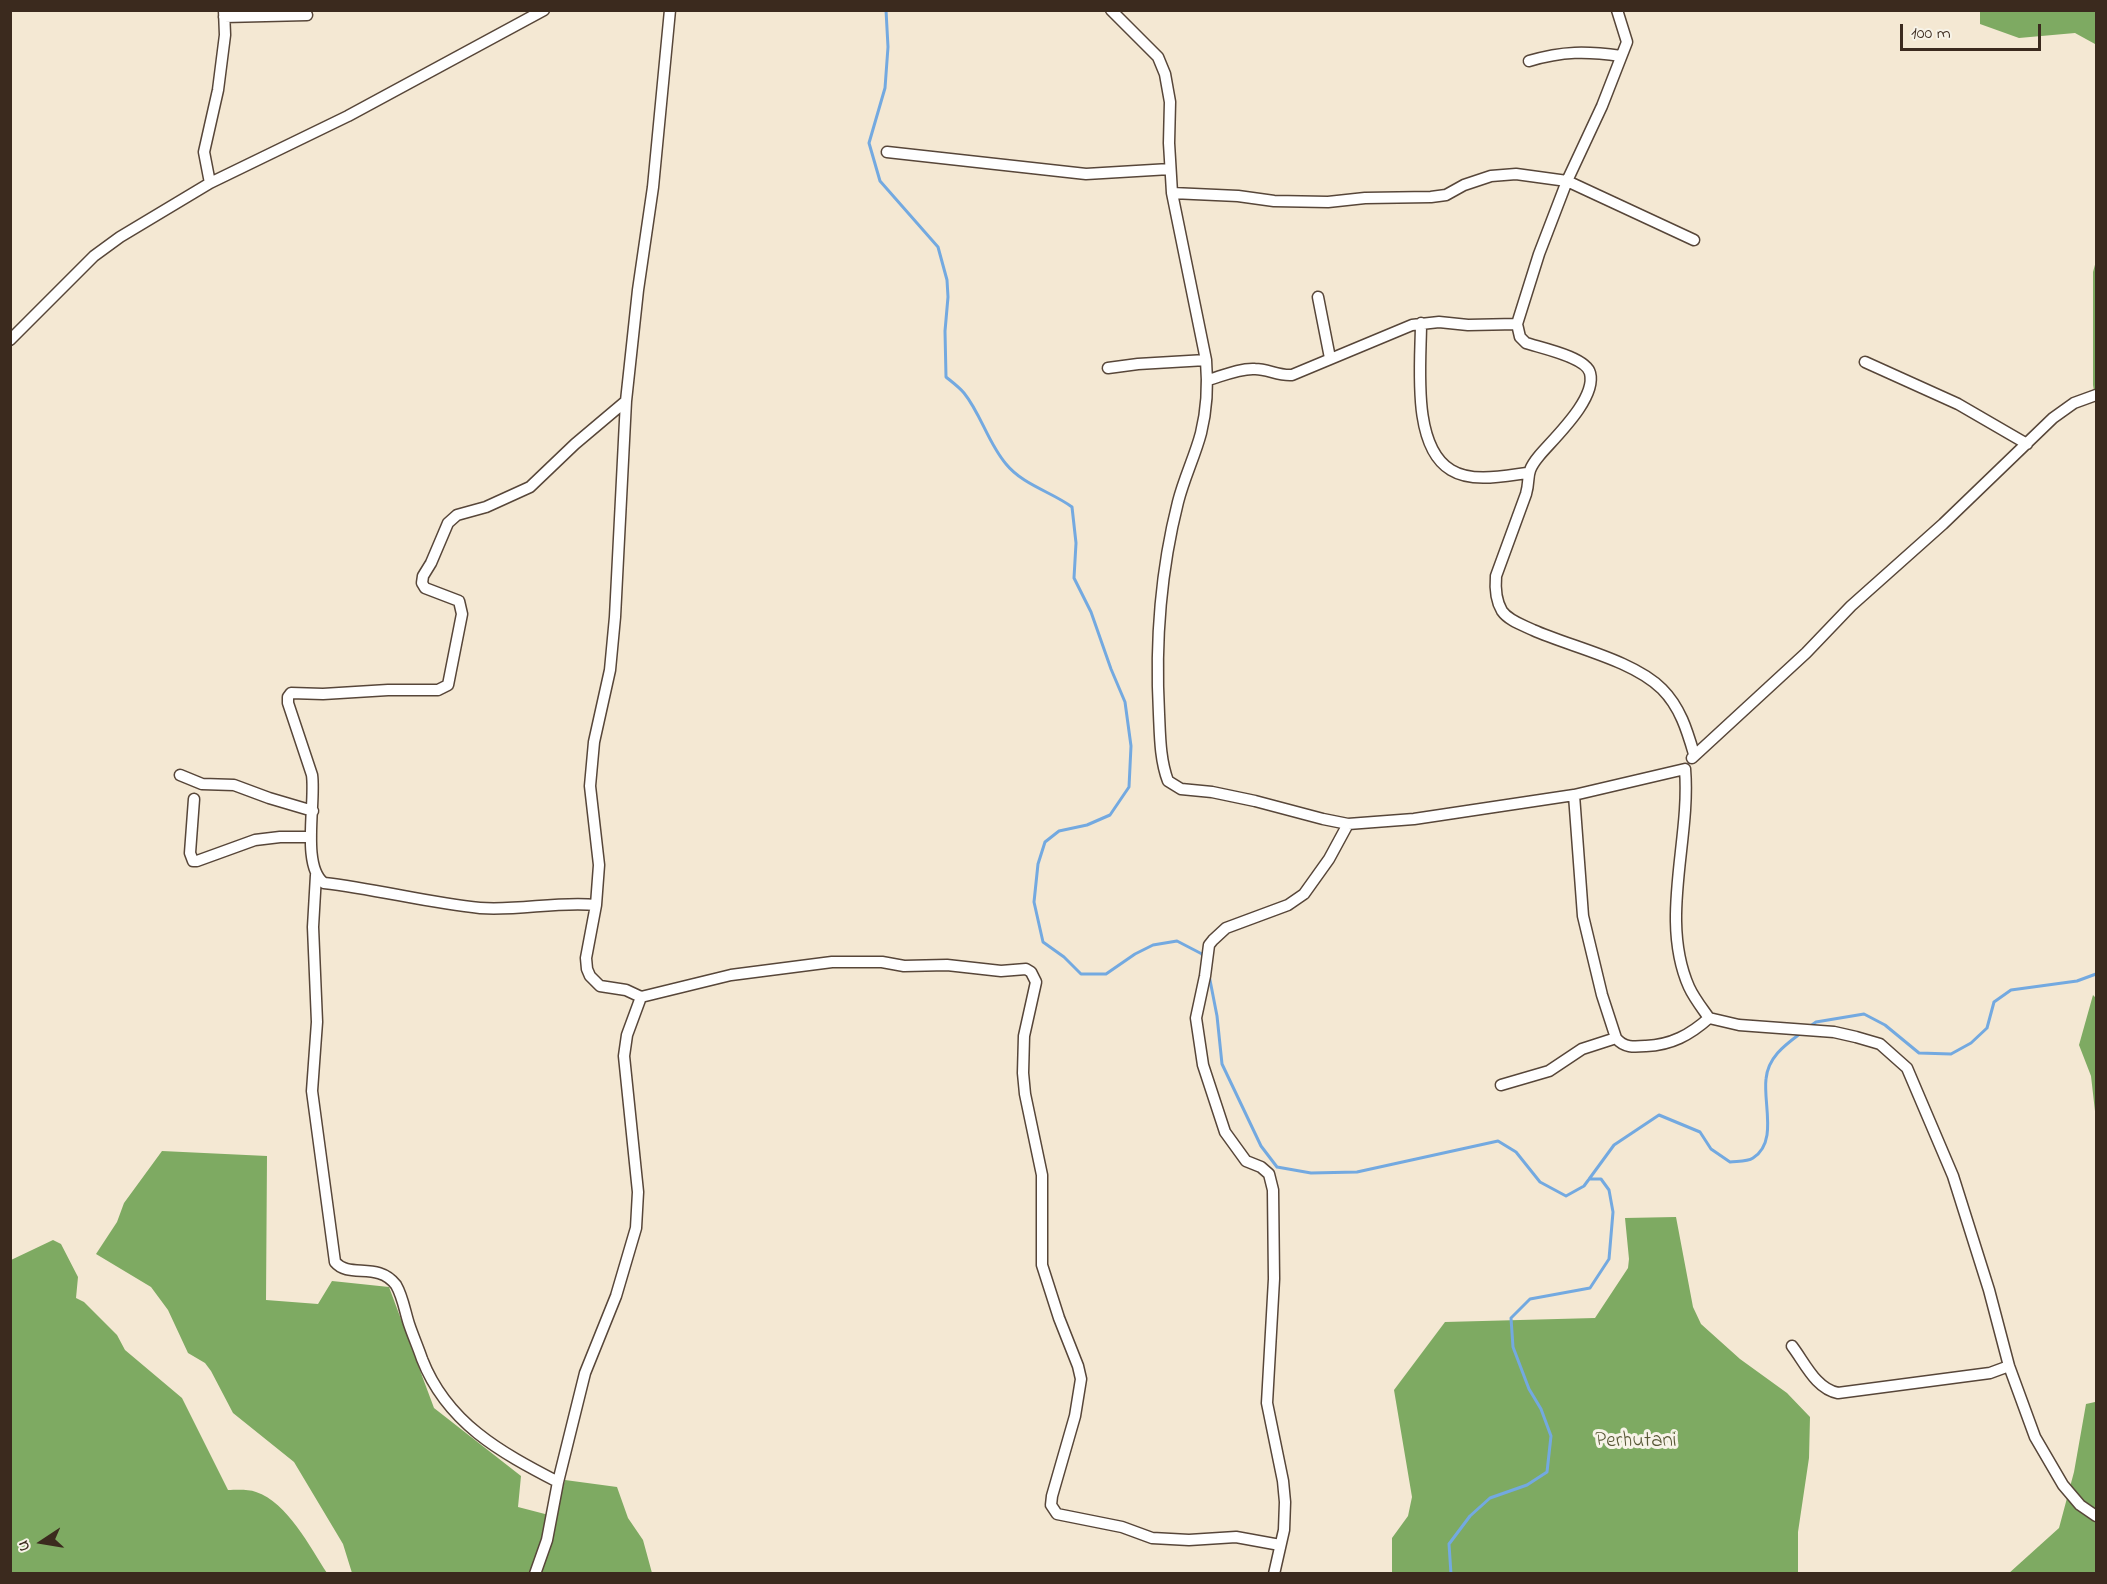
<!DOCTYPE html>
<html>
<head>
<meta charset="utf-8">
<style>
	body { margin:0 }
	#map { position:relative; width:2107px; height:1584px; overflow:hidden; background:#f4e8d3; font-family:"Indie Flower",sans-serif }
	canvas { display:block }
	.frame { position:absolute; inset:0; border:12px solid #3b2a1e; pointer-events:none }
	.north { position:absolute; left:12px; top:1512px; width:60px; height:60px; -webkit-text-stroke:4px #f7f3e8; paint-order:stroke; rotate:258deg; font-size:16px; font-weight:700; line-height:24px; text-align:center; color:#3b2a1e }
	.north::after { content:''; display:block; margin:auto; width:21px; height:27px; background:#3b2a1e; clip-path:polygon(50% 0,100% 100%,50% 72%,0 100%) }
	.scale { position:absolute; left:1900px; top:24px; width:141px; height:27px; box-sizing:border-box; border:3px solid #3b2a1e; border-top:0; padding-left:8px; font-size:18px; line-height:21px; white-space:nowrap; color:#3b2a1e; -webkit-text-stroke:4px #f7f3e8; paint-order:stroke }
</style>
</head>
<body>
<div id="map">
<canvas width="2107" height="1584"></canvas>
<div class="frame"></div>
<div class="north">U</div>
<div class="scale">100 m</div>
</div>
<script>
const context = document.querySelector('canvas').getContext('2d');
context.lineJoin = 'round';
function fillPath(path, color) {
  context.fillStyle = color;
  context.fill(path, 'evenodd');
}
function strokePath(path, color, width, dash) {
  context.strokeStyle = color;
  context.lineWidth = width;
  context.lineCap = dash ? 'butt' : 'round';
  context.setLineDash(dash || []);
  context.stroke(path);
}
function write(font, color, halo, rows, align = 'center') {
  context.font = font + ' "Indie Flower",sans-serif';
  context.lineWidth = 6;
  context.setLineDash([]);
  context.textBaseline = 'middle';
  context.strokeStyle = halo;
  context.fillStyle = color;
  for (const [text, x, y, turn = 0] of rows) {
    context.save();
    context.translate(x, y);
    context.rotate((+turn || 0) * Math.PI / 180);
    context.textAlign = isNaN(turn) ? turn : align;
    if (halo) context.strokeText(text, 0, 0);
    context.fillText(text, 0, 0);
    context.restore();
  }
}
fillPath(new Path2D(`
	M1980 11H2096V47L2095 44 2075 33 2019 38 1980 24Z
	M2096 261V404L2093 385V272Z
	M2093 995 2096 998V1120L2091 1076 2079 1045Z
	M162 1151 267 1156 266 1300 318 1304 332 1281 389 1287 434 1408 521 1476 518 1507 545 1514H556L565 1480 617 1487 628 1518 643 1540 652 1573H352L343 1544 294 1462 233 1413 211 1371 205 1363 188 1353 168 1310 151 1287 96 1254 117 1222 124 1203Z
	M1676 1217 1693 1307 1701 1324 1740 1359 1787 1393 1810 1417 1809 1458 1798 1532V1573H1392V1538L1408 1516 1412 1497 1394 1390 1445 1322 1595 1318 1628 1268 1629 1259 1625 1218Z
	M53 1240 61 1244 78 1277 76 1298 84 1302 117 1335 125 1350 182 1398 228 1490C236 1490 248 1489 256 1492 287 1502 310 1547 327 1573H11V1260Z
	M2095 1402 2096 1403V1573L2008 1574 2059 1528 2074 1472 2086 1404Z`), '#7eaa62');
strokePath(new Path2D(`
	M886 10 888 47 885 88 869 143 880 181 938 247 947 280 948 297 945 331 946 377C952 382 959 387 964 393 981 414 988 443 1006 464 1023 485 1052 492 1072 507L1076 543 1074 578 1091 612 1111 669 1125 702 1131 746 1129 787 1110 815 1087 825 1059 831 1045 842 1038 864 1034 902 1043 942 1064 957 1081 974H1106L1135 954 1153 945 1177 941 1202 954 1203 958
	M1209 975 1217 1016 1222 1064 1261 1146 1277 1167 1311 1173 1357 1172 1498 1141 1516 1152 1540 1182 1566 1196 1584 1186 1614 1145 1659 1115 1700 1132 1711 1149 1730 1162C1737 1161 1747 1162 1753 1158 1778 1142 1763 1104 1766 1079 1768 1057 1785 1045 1801 1033
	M1809 1027 1816 1022 1864 1014 1885 1025 1919 1053 1951 1054 1971 1043 1987 1028 1994 1002 2011 990 2077 981 2096 974
	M1451 1574 1449 1544 1470 1516 1490 1498 1527 1485 1547 1472 1551 1436 1541 1409 1529 1389 1513 1347 1511 1318 1530 1299 1590 1288 1609 1259 1613 1212 1609 1190 1601 1179H1589`), '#73a9e0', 3);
const minor = new Path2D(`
	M1111 10 1158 57 1165 74 1170 102 1169 143 1172 193 1206 360C1208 384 1207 409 1201 433 1195 456 1184 478 1178 502 1160 573 1155 640 1159 714 1160 736 1160 760 1168 781L1181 789 1212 792 1255 801 1323 819 1348 824 1414 819 1574 795 1685 769C1691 840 1659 919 1689 987 1694 998 1702 1008 1709 1018L1739 1025 1834 1032 1856 1037 1880 1044 1907 1068 1953 1176 1989 1290 2009 1366 2035 1437 2063 1485 2080 1505 2096 1516
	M1617 10 1627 42 1602 106 1567 181 1539 254 1517 324 1520 337 1526 343C1541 348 1586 357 1590 373 1597 399 1553 439 1539 456 1524 474 1531 477 1526 494 1516 521 1506 548 1496 576 1495 588 1496 601 1502 611 1509 621 1523 625 1533 630 1571 647 1633 660 1662 689 1680 707 1687 730 1694 754
	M224 17 307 15
	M1529 61C1563 51 1586 51 1621 56
	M887 152 1086 174 1170 169
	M210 183 204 152 218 90 225 35 224 10
	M1172 193 1238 196 1274 201 1328 202 1365 198 1431 197 1446 195 1464 185 1491 176 1516 174 1567 181 1694 240
	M1318 297 1330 358
	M1421 323C1421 363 1411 446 1451 470 1472 483 1504 476 1527 473
	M10 340 94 256 120 237 210 183 348 116 544 10
	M1865 362 1958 404 2027 444
	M1108 368 1138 364 1206 360
	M1208 380C1222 376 1240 368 1255 369 1268 369 1278 376 1292 375L1412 325 1439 322 1468 325 1517 324
	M1692 758 1806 653 1851 606 1943 524 2053 418 2074 403 2096 395
	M180 775 202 784 234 785 269 798 313 811
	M1574 795 1583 916 1602 995 1616 1038C1624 1048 1634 1047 1646 1046 1671 1045 1690 1035 1709 1018
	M194 799 190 853 193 861H197L255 840 280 837H311
	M316 875 313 927 317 1022 312 1091 335 1262C349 1279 378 1261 396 1285 403 1297 405 1312 409 1324 413 1336 418 1347 422 1359 447 1423 500 1452 558 1482
	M596 905C557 901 519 911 480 908 428 903 377 889 324 883 301 866 316 802 312 775L288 703V697L291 693 323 694 388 690H438L448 685 462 614 459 601 425 588 422 583 423 576 431 563 448 523 457 515 486 507 530 487 575 444 626 401
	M641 997 731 975 832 962H882L904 966 947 965 1001 971 1026 969 1031 972 1036 982 1024 1036 1023 1073 1025 1094 1042 1175V1265L1059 1318 1078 1366 1081 1379 1075 1416 1052 1496 1051 1505 1057 1514 1122 1527 1152 1538 1189 1540 1236 1537 1280 1545
	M1501 1085 1549 1071 1582 1049 1616 1038
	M1792 1346C1805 1363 1816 1389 1838 1393L1990 1373 2009 1366
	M535 1574 547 1540 558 1482 585 1373 616 1296 636 1228 638 1192 624 1056 627 1035 641 997 626 990 600 986 590 976 587 969 586 958 596 905 599 865 590 786 594 742 610 670 615 617 626 401 638 290 653 187 670 10
	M1274 1574 1284 1530 1285 1502 1283 1481 1267 1403 1274 1279 1273 1190 1269 1174 1261 1167 1246 1161 1225 1132 1203 1065 1196 1018 1205 976 1209 945 1213 940 1226 928 1288 905 1304 894 1329 859 1348 824`);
strokePath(minor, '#574639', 13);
strokePath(minor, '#fff', 10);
write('21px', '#585836', '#f7f3e8', [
	["Perhutani",1636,1443]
]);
</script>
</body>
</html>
